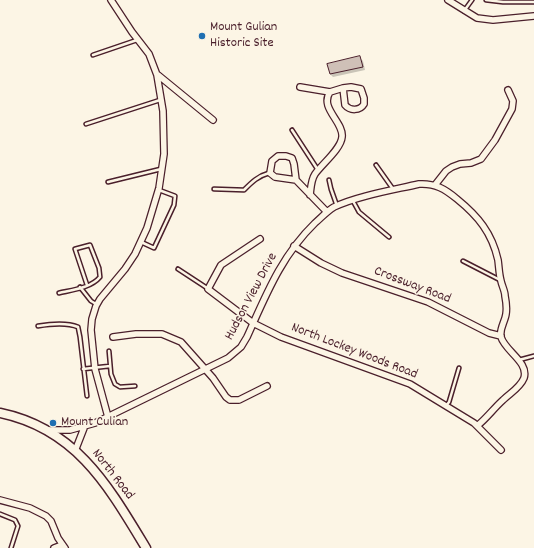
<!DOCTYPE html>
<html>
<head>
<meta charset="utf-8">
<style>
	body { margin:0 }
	canvas { display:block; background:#fcf5e5 }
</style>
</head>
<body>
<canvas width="534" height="548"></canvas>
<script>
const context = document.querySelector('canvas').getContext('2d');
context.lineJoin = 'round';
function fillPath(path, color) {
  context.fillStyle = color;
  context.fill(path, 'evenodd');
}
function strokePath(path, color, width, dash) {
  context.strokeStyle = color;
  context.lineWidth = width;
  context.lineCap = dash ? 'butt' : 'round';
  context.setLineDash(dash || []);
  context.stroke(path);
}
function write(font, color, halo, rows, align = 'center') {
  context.font = font + ' Dekko,sans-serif';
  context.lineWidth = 3;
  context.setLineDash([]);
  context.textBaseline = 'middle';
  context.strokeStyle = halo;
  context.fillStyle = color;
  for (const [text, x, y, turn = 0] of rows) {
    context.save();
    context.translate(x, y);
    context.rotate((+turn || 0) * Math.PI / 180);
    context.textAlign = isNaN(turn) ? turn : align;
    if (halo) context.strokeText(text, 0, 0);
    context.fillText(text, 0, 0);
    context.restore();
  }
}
fillPath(new Path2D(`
	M360 58 363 61 365 70 333 77 330 74 329 65Z`), '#0003');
const building = new Path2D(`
	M360 56 363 67 330 74 327 64Z`);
fillPath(building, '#cfc0b7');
strokePath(building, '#4a1f2b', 1);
const lane = new Path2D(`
	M486 0 503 2H534
	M464 11 472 0
	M93 55 137 40
	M86 124 160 100
	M292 130 318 170
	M376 165 393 189
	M329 180 331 189 337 206
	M108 182 161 169
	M214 189 244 190C252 182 258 176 269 173
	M353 201 359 212 389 237
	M141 242 154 248 174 205 175 196 159 190
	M463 261 500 280
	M178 269 207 288
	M80 287 91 301 96 304
	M59 293C72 290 91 288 100 277L99 268 90 245 75 249 87 285
	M38 326C50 324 66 322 78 327L80 337 87 396
	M109 351 111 374 115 384 120 387 135 386
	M519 360 534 356
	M83 369 110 366
	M446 406 449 402 459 368
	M0 514 15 520 18 526 11 548`);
const street = new Path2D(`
	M448 0 477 18 493 20 534 16
	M158 75 213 120
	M300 87 330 92
	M351 87 361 89 364 98V104C360 111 350 111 345 105L343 88Z
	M278 156H286L292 158 294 164 296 180 275 177 270 173 272 161Z
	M296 180 327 212
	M435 185 446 171 452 167 460 164 471 163 481 159 495 140 512 109 513 101 508 90
	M310 195C311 187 311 180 315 174 322 164 341 149 342 137 344 122 319 108 330 92L343 88
	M260 239 221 265 208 289 253 323 281 337 410 384 474 423 501 450
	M294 246 321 263 342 273 428 302 489 333 501 336
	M113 337 136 334H162L181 342 213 378 226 397 230 400H239L267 386
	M108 417 95 369 91 330 92 319 96 306 100 299 125 269 135 254 147 228 159 188 164 154 163 111 157 75 149 54 132 32 111 0
	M48 430H70L95 423 228 358 241 347 247 337C266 295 281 256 315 223 321 218 327 211 334 207 357 196 393 190 419 184 435 183 445 189 457 199 478 216 492 233 498 260 499 267 499 274 501 281 502 286 505 291 505 296 506 301 507 308 506 314 505 322 499 329 501 337 505 351 529 362 524 378 520 388 510 393 503 400 494 408 487 418 477 426
	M75 451 84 428
	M0 500 30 508 46 516 51 521 58 538 65 548
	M54 548 62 545`);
const secondary = new Path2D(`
	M0 413C77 429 109 487 146 548`);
strokePath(lane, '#4a1f2b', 5.5);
strokePath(street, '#4a1f2b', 8);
strokePath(secondary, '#4a1f2b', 11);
strokePath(lane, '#fcf5e5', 2.5);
strokePath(street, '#fcf5e5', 5.5);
strokePath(secondary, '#fcf5e5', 8);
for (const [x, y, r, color] of [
	[202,36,4,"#1f6fb2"],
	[53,423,4,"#1f6fb2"]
]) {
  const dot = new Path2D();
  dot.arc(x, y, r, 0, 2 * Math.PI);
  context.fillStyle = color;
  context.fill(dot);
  strokePath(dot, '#fcf5e5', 1.5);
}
write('14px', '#4a1f2b', '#fcf5e5', [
	["Mount Gulian",210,28],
	["Historic Site",210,44],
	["Mount Culian",61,423]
], 'left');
write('14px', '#4a1f2b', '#fcf5e5', [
	["Crossway Road",412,286,21],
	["Hudson View Drive",252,297,-62],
	["North Lockey Woods Road",354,352,21],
	["North Road",112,475,52]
]);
</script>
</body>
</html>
